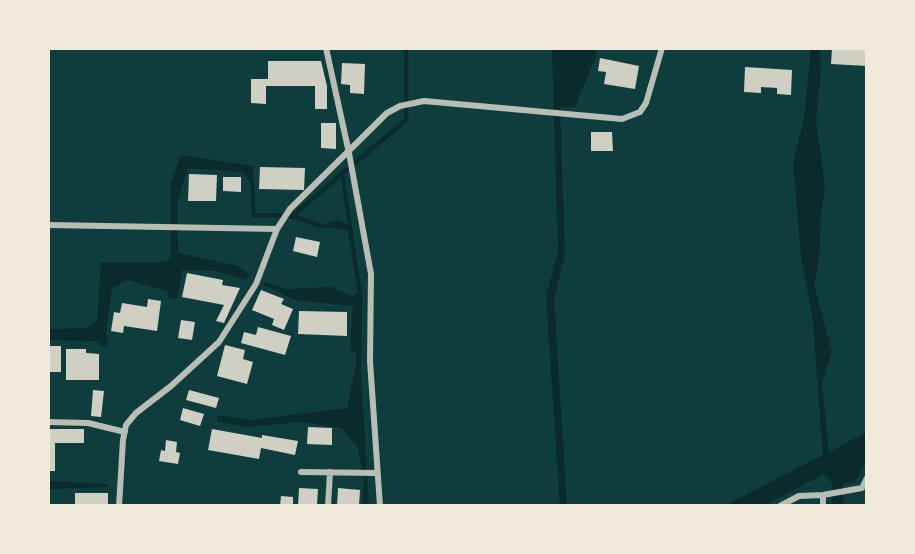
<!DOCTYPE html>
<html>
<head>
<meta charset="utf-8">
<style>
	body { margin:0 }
	#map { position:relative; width:915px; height:554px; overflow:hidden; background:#0f3d3e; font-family:"Public Sans",sans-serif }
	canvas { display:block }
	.frame { position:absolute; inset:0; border:50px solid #f1e9da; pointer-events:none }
</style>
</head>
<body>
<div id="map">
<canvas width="915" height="554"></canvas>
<div class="frame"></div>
</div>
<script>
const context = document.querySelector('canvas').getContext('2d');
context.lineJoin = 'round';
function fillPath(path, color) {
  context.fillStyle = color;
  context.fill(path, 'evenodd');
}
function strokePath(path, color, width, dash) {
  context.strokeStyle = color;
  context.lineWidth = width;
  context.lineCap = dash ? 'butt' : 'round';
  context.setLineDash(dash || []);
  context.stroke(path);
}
fillPath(new Path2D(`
	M552 48H597L596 56 575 107H560L565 254 554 299 567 506H560L546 296 558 251Z
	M811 48H820L821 70 816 120 825 186 821 216 819 259 814 285 832 352 822 384 829 452 867 432V461L855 482 843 484V506H832V483L824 474 764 506H724L823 455 813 322 801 256 793 163 804 119Z
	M181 155 253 166 255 213H278L276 217 252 218 251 183 242 172 188 168 177 202 178 253 238 266 250 275 246 280 216 271 182 270 177 300 169 298 167 291 128 280 112 288 106 333 108 344 102 347 98 341 48 340V329L88 328 97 321 101 262H166L171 256 170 186Z
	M340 173 344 174 362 293 361 371 369 506H362L364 481 358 448 342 428 300 422 249 427 217 422V415L251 420 347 408 356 363V352L350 350 353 306 295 300 262 284 265 282 286 289 331 287 352 296 358 293 348 231 317 226 338 220 348 224Z
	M48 481 108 484 109 487 48 489Z`), '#0a2a2b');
strokePath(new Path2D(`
	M277 215 295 217 298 211 406 120V48
	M295 217 321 226`), '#0a2a2b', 4.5);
fillPath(new Path2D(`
	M832 48H867V66L831 64Z
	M600 58 639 66 635 89 604 84 606 72 598 71Z
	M268 61H321L327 86V109H315V86H266V104L251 103V79H268Z
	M342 63 365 64 364 94 350 93V85L341 84Z
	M745 67 792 70 791 95 777 94V88L761 87V93L744 92Z
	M321 123H336V149L321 148Z
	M591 132H612L613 151H591Z
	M260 167 305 168 304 190 259 189Z
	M189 174 217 175 216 201H188Z
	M223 177H241V192L223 191Z
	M296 237 320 242 317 257 293 251Z
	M187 273 223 280 222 285 240 288 224 323 216 321 224 305 182 297Z
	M261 290 284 299 281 304 293 309 284 330 272 325 274 319 252 310Z
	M148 299 161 301 157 331 124 326 123 333 111 331 114 312 120 313 122 303 147 307Z
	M299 311 347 312V336L298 334Z
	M181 320 195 322 192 340 178 338Z
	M258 327 291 336 285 355 241 343 244 332 256 335Z
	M225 345 245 350 243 359 253 362 247 384 217 376Z
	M48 346H61V372H48Z
	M66 349H86V353L99 354V380H66Z
	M93 390 104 391 101 417 91 416Z
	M189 390 219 398 216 408 186 400Z
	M183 408 204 414 200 426 180 420Z
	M308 427 332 428V445L307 444Z
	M48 429H84V443H55V471H48Z
	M212 429 262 438V435L298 441 295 455 261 448 259 459 208 450Z
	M166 440 177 442 176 452 180 453 178 464 159 461 161 450 165 451Z
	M299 488 318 489 317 506H298Z
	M338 488 360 490 359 506H337Z
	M75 493H108V506H75Z
	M281 496 293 497V506H280Z`), '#cfcfc3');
strokePath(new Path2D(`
	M326 48 349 153 371 274 370 361 380 506
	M48 225 277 229
	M48 422 88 423 125 432
	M301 472 377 473
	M823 495V506
	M119 506 123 440 126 425 136 413 171 386 219 342 256 284 277 229 290 209 387 113 400 106 424 101 622 119 640 112 646 103 662 48
	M328 506 330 472
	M780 506 799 496 823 495 862 488 867 478`), '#b8beb3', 6);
</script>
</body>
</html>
